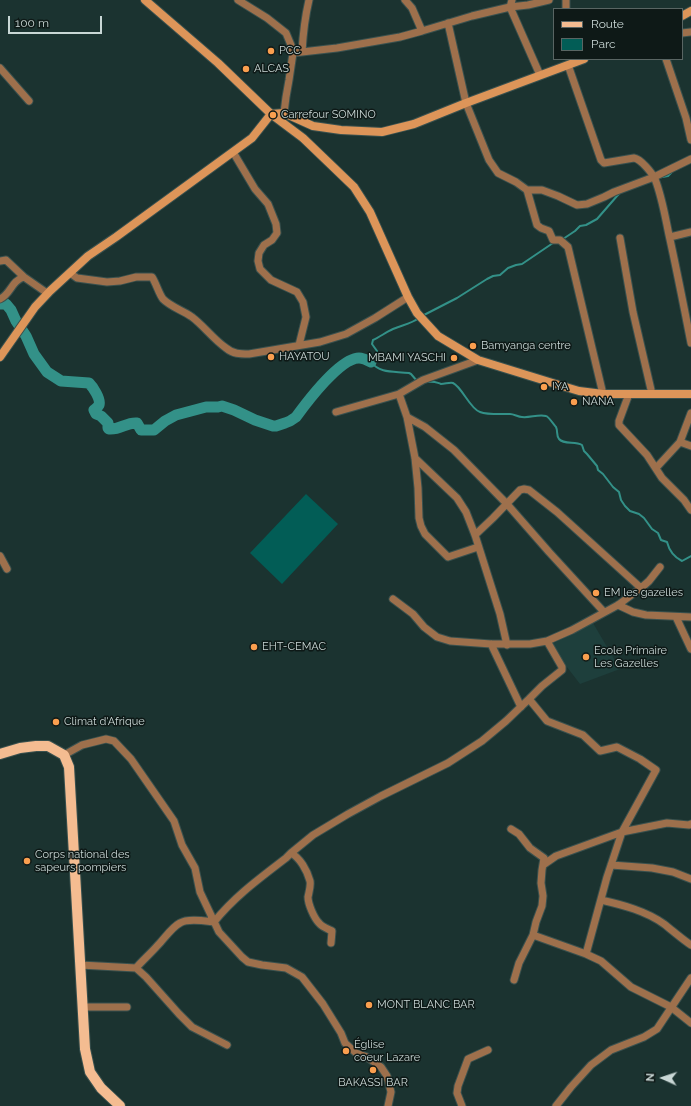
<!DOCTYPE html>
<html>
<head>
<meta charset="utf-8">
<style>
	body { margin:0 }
	#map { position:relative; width:691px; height:1106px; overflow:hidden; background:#1b3330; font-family:Raleway,sans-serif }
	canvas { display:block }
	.legend { position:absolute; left:553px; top:8px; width:130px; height:52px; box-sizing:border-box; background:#0e1917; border:1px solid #596563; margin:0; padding:5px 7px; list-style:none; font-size:12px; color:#c9d7d5 }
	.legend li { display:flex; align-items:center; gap:8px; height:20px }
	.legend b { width:20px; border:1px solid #596563 }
	.north { position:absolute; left:643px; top:1058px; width:40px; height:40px; -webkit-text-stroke:3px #0e1917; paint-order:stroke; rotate:273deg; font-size:11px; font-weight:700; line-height:16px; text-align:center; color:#c9d7d5 }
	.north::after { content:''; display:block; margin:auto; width:14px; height:18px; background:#c9d7d5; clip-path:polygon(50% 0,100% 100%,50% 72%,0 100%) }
	.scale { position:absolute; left:8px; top:16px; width:94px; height:18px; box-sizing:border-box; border:2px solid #c9d7d5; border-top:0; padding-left:5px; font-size:12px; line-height:14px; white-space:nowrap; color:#c9d7d5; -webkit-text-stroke:3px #0e1917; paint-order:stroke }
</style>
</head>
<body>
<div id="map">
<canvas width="691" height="1106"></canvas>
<ul class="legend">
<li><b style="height:5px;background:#f4bc91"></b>Route</li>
<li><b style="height:11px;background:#025d56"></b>Parc</li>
</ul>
<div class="north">N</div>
<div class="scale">100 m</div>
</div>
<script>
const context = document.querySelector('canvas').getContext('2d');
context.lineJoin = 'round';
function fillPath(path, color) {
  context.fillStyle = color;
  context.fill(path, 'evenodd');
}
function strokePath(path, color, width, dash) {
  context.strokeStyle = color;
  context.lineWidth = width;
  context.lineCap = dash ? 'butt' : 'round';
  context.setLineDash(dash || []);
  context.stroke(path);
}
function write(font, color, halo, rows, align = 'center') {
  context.font = font + ' Raleway,sans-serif';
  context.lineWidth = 3;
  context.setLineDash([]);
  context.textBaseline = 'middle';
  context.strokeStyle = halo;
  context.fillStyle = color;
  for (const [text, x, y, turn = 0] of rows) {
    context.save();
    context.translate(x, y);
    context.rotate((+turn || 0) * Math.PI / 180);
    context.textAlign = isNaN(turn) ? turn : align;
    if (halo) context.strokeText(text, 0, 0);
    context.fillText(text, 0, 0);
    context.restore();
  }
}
fillPath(new Path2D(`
	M593 623 620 669 580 684 550 645Z`), '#1e3f3c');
fillPath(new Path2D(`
	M306 494 338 524 282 584 250 553Z`), '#025d56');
strokePath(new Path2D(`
	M657 178 668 176 674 170
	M563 239 575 231 580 226 586 225 597 219 617 196 620 193
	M422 316 457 298 487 279 493 276 500 275 508 268 516 265 522 264 553 243
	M417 381 411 374 409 373C395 371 380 374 371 362 377 358 376 358 377 351L372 344 373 340C380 337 386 332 393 329 402 325 411 324 419 318
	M427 382C435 381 435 382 441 384 445 384 450 382 453 383 462 387 470 409 480 412 488 415 502 414 510 414 514 414 518 417 522 417 530 418 538 414 546 416 548 416 555 426 556 427 558 431 556 435 559 439 564 445 575 441 582 445L584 451 587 454 597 466 598 470 603 474 613 487 619 492 621 500 625 506 630 511 639 514 644 518 652 529 658 533 661 540 667 542C669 550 674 557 682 561L691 556`), '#339188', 2);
strokePath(new Path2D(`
	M0 304H6L11 310 16 321 26 336 34 354 47 372 61 381 89 383C93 387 101 399 99 405 98 407 96 408 94 410L96 414 101 416 108 423V428L109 429C121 430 126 422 137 423L141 430H154L165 421 176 415 206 407H218L222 406 234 410 255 420 273 426H276L285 423 290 421 296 417C307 402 340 358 359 358 363 358 367 360 371 362`), '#339188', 11);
const street = new Path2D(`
	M238 0 267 18 286 33 291 45 293 53 289 80 286 97 284 113
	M405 0 412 8 422 31
	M512 0 510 7 540 75
	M566 9V0
	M448 23 466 103 489 160 498 173 516 182 527 190H542L558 196 577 205 587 204 604 197 614 192 654 177 691 159
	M682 33 691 32
	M302 52C303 34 305 17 309 0
	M293 53 337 48 400 37 422 31 472 16 510 7 528 5 549 0
	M666 59 686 118 691 140
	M568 65 601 160 604 163 634 158C641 159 652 173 655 179 662 197 665 216 669 235 677 271 684 307 691 343
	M0 68 29 101
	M233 152 255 189 268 204 276 224 277 233 272 240 264 245 259 253 258 261 260 269 271 280 297 292 303 302 306 317 299 345
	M527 190 537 225 541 228 549 231 553 240H560L568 247 603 394
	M670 237 691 232
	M620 238 633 312 652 394
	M0 261 6 260 24 277 47 293
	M70 273 77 278 107 282 120 281 136 277H152C156 283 159 294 163 299 171 307 182 310 192 317 204 326 213 339 226 348 233 354 240 354 249 354L320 342 346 334 375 318 408 297
	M0 299C11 294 11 281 24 277
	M478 360 423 380 399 394 407 417 415 458 418 488 419 518 421 526 425 534 448 557 478 547
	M629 394 619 421V425L647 455 662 478 684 500 691 510
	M336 412 399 394
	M407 417 425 427 454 450 507 504 549 552 604 612
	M680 442 691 446
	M415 458 457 498 466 512 475 535 500 614 507 645
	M656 468 680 442 691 413
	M475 535 493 518 520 490 524 489 529 490 557 512 641 588
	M0 556 7 569
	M393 599 413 614 424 627 437 637 450 641 491 644H530L547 641 572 630 618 605 641 588 649 581 660 567
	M618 605 633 612 646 615 691 617
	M676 617 691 649
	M491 644 521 707
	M529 699 547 721 583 735 600 751 617 747 640 759 656 770 622 832 607 877 586 954
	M64 755 82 745 106 739 114 741 131 759 174 821 182 845 195 868 200 892 219 932 242 957 248 962 262 965 286 968 302 977 323 1004 341 1033 345 1043 356 1053 367 1057 381 1067 387 1076 391 1092 388 1106
	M511 829 519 834 530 848 544 858 542 870 541 883 543 896 542 906 536 922 533 935 519 963 514 980
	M291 853C300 858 307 870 310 881 311 886 309 892 308 897 308 904 314 918 319 923 322 927 328 929 332 931L331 943
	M543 865 556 856 622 832 667 823 689 825 691 824
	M611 865 652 868 673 872 691 879
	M601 900C623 905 646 911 664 924 673 931 682 939 691 945
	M533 935 586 954 601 961 631 987 671 1007 691 1023
	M80 965 136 968C143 960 151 953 158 945 164 939 172 927 180 923 188 918 205 921 214 922 235 896 260 878 286 858L291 853 313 835 348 814 381 796 448 763 482 741 506 721 529 699 542 686 562 670V667L547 641
	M136 968 146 977 179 1014 192 1027 227 1045
	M82 1007H127
	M462 1106 457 1093 458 1086 468 1059 488 1050
	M556 1106 571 1087 591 1065 611 1050 644 1037 657 1029 691 978`);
const secondary = new Path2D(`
	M145 0 218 63 271 114 303 138 328 162 354 187 370 212 408 297 417 313 438 336 478 360 559 385 579 391 603 394H691
	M682 16 691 11
	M0 357 35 307 50 291 88 256 116 237 252 138 271 114 284 113 313 126 341 130 382 132 414 124 466 103 584 59`);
const primary = new Path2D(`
	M0 754 20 748 36 746H48L64 755 69 767 85 1049 90 1072 101 1088 120 1106`);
strokePath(street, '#3a514e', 9);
strokePath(secondary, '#3a514e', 10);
strokePath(primary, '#3a514e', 12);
strokePath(street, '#9e704c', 7);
strokePath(secondary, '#dd9559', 8);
strokePath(primary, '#f4bc91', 10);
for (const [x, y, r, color] of [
	[271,51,4,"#fa9f4f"],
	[246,69,4,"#fa9f4f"],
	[273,115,4,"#fa9f4f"],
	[473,346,4,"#fa9f4f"],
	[271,357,4,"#fa9f4f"],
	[454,358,4,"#fa9f4f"],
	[544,387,4,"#fa9f4f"],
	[574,402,4,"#fa9f4f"],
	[596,593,4,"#fa9f4f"],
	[254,647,4,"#fa9f4f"],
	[586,657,4,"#fa9f4f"],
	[56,722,4,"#fa9f4f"],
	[27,861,4,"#fa9f4f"],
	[369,1005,4,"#fa9f4f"],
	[346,1051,4,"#fa9f4f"],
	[373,1070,4,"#fa9f4f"]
]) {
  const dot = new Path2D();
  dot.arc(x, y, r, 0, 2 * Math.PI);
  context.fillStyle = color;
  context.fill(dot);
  strokePath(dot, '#0e1917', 1.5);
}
write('11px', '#c9d7d5', '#0e1917', [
	["PCC",279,51],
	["ALCAS",254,69],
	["Carrefour SOMINO",281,115],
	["Bamyanga centre",481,346],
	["HAYATOU",279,357],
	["MBAMI YASCHI",446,358,"right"],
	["IYA",552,387],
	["NANA",582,402],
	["EM les gazelles",604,593],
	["EHT-CEMAC",262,647],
	["Ecole Primaire",594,651],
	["Les Gazelles",594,664],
	["Climat d'Afrique",64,722],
	["Corps national des",35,855],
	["sapeurs pompiers",35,868],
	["MONT BLANC BAR",377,1005],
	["Église",354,1045],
	["coeur Lazare",354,1058],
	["BAKASSI BAR",373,1083,"center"]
], 'left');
</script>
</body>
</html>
